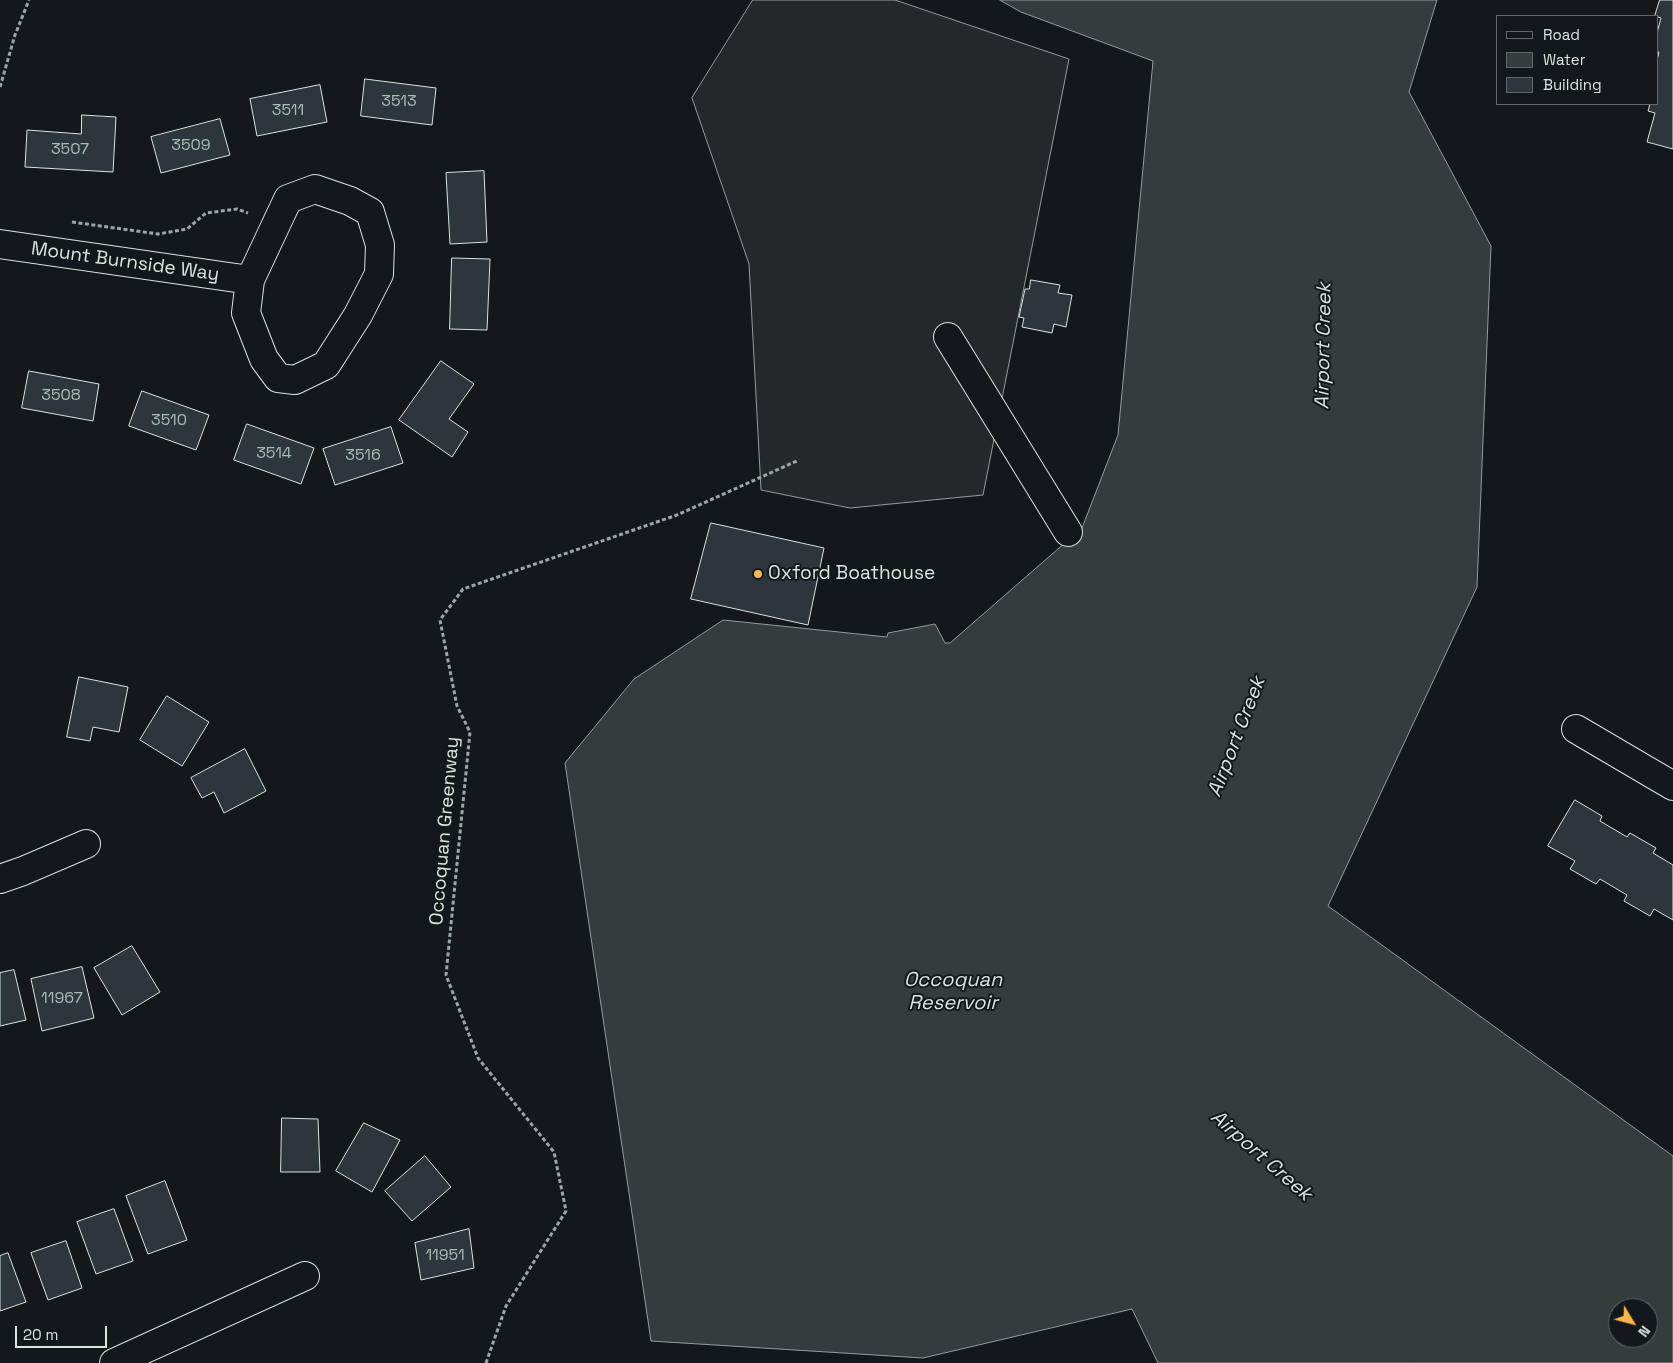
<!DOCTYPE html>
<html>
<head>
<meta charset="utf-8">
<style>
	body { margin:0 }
	#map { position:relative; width:1673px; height:1363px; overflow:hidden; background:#14181c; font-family:"Space Grotesk",sans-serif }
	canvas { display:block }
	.legend { position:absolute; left:1496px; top:15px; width:162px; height:90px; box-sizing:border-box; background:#14181c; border:1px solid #626a69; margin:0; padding:6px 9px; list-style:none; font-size:15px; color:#d8e6dc }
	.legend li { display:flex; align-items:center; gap:10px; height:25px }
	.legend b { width:25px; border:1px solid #626a69 }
	.north { position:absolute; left:1608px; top:1298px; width:50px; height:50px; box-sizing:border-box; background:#14181c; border:1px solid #626a69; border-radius:50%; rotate:127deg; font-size:14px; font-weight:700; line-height:20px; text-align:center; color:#d8e6dc }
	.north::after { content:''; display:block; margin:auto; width:18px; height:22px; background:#ffb74d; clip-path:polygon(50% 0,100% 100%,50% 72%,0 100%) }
	.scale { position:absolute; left:15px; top:1326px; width:92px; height:22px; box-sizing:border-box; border:2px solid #d8e6dc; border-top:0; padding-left:6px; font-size:15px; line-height:18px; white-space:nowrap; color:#d8e6dc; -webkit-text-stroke:4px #14181c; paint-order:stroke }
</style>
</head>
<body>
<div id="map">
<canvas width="1673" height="1363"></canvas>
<ul class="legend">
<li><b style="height:6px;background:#14181c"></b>Road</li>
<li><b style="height:14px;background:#363b3e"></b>Water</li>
<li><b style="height:14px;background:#2c363c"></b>Building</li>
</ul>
<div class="north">N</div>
<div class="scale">20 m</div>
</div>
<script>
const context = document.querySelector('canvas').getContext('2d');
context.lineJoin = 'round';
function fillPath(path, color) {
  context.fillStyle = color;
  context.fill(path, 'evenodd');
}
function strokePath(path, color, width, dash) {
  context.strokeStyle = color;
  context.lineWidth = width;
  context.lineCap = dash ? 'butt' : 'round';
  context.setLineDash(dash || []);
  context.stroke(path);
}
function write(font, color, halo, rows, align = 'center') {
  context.font = font + ' "Space Grotesk",sans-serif';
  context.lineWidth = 4;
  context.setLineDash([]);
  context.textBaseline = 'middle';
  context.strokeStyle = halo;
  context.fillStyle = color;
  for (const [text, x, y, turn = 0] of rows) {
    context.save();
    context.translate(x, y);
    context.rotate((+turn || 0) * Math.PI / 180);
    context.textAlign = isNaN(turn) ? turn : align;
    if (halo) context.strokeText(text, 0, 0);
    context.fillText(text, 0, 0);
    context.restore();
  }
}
const parking = new Path2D(`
	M753 0H895L1069 59 983 495 850 508 761 490 749 264 692 98Z`);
fillPath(parking, '#24282b');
strokePath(parking, '#939e99', 1);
const water = new Path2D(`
	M1000 0H1437L1409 92 1491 246 1477 587 1328 906 1673 1156V1363H1158L1132 1309 923 1358 651 1341 565 763 634 679 723 620 887 637 888 633 935 624 945 643H950L1082 528 1118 435 1153 61 1021 12ZM1618 1308H1648V1338H1618Z`);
fillPath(water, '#363b3e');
strokePath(water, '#939e99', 1);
const building = new Path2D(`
	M1660 0H1673V149L1647 142 1655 113 1648 111 1650 104H1657V60L1659 52H1657V33L1661 18 1655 16Z
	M365 79 436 88 432 125 361 116Z
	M320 85 327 122 257 136 250 99Z
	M82 115 116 117 113 172 25 167 27 130 81 134Z
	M220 119 230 155 161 173 151 137Z
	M484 171 487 242 450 244 446 173Z
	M452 258 490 259 487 330 450 329Z
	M1031 280 1060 285 1058 293 1072 295 1066 327 1054 324 1052 333 1022 327 1024 318 1019 317 1025 289H1029Z
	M441 361 474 384 449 419 468 432 452 457 399 420Z
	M29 371 99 384 93 421 22 408Z
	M142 391 209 415 196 450 129 426Z
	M247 424 314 448 301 484 234 460Z
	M391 427 403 463 335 485 323 449Z
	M711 523 824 548 808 625 691 599Z
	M79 677 128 687 119 732 93 727 90 741 67 737Z
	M167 696 209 722 182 766 140 740Z
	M245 749 266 791 224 813 214 792 202 798 191 778Z
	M1575 800 1602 816 1600 821 1627 837 1630 833 1656 848 1653 853 1673 865V920L1654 909 1650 916 1624 901 1627 895 1600 879 1596 884 1570 869 1575 861 1548 846Z
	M132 946 160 992 122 1015 94 968Z
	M82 967 94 1018 42 1031 31 979Z
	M14 970 26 1020 0 1026V973Z
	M282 1118 318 1119 320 1172H281Z
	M364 1123 400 1140 372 1192 336 1171Z
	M425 1156 451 1187 412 1221 385 1191Z
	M165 1181 187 1240 148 1254 126 1196Z
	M114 1209 133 1261 96 1274 77 1222Z
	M469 1229 474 1268 421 1280 415 1243Z
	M66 1241 82 1288 48 1300 31 1253Z
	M8 1253 26 1302 0 1311V1256Z`);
fillPath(building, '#2c363c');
strokePath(building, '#d8e6dc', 1);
const minor = new Path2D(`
	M315 189 350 201 370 212 380 245 379 274 358 315 326 365 295 380 278 378 264 359 246 313 250 280 288 199Z
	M0 244 250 280
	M948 337 1068 532
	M1576 729 1673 786
	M0 879 23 871 86 844
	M114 1363 305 1276`);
strokePath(minor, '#d8e6dc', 30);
strokePath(new Path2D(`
	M0 87 15 35 29 0
	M72 222 158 234 187 229 206 213 237 209 248 213
	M486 1363 506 1306 566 1211 554 1152 478 1058 446 975 470 732 457 706 440 620 463 589 677 515 799 460`), '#9da8a2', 3, [4, 2.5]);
strokePath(minor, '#14181c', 28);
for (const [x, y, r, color] of [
	[758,574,5,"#ffb74d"]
]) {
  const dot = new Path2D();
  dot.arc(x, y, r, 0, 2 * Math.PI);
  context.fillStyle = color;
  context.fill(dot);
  strokePath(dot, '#14181c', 2);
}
write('16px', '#adbab4', null, [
	["3513",399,102],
	["3511",288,111],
	["3509",191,146],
	["3507",70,150],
	["3508",61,396],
	["3510",169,421],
	["3514",274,454],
	["3516",363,456],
	["11967",62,999],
	["11951",445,1256]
]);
write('19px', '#d8e6dc', '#14181c', [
	["Mount Burnside Way",125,262,8],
	["Occoquan Greenway",445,831,-85]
]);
write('19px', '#d8e6dc', '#14181c', [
	["Oxford Boathouse",768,574]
], 'left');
write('italic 20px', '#d8e6dc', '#14181c', [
	["Airport Creek",1324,346,-89],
	["Airport Creek",1237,737,-69],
	["Occoquan",953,981],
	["Reservoir",953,1004],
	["Airport Creek",1261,1156,41]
]);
</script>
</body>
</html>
